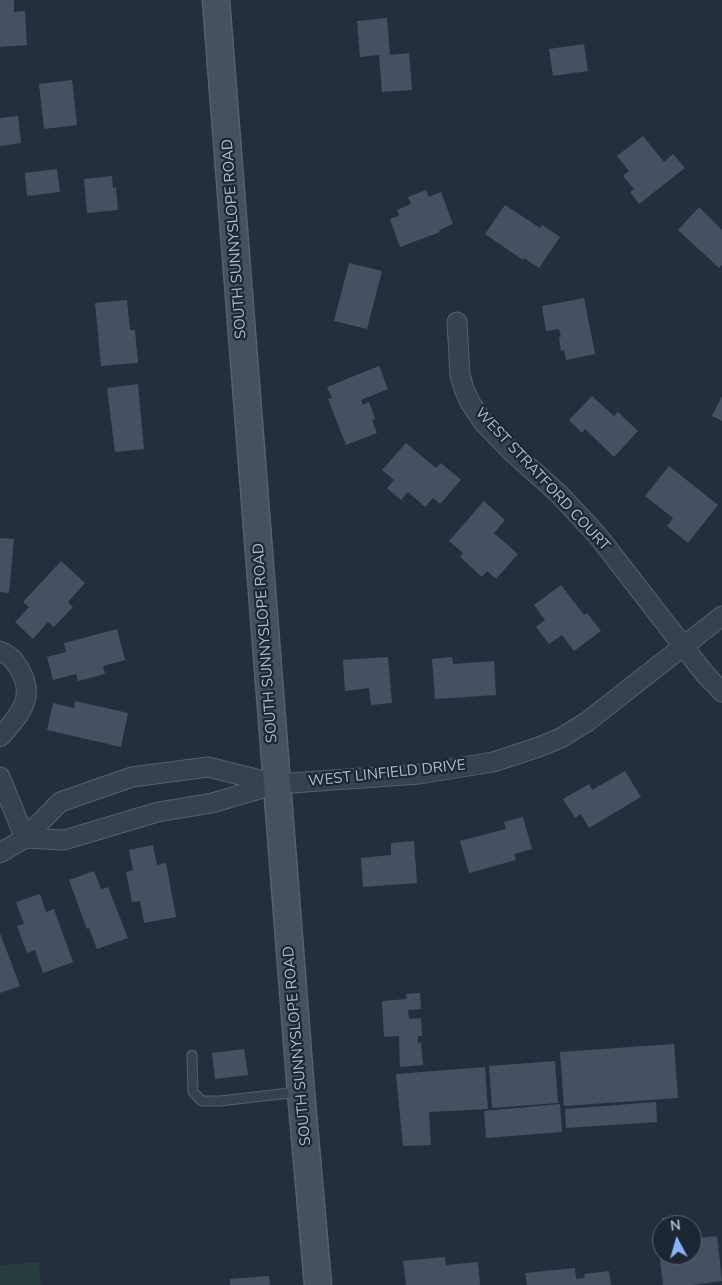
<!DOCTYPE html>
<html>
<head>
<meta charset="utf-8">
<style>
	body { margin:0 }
	#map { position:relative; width:722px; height:1285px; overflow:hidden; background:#242f3e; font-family:"Nunito Sans",sans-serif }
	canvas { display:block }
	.north { position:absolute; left:652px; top:1215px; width:50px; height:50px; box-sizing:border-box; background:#1d2633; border:1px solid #59626f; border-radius:50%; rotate:354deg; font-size:14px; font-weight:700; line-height:20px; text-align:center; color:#b4bcc9 }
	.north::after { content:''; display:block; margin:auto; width:18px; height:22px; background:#8ab4f8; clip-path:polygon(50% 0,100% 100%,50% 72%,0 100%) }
</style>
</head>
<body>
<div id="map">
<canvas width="722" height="1285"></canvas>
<div class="north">N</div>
</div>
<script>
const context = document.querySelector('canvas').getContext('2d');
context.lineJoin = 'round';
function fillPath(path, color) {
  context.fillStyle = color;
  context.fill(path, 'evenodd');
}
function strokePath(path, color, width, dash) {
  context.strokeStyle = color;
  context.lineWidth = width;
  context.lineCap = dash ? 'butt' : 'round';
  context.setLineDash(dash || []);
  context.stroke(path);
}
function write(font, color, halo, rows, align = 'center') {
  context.font = font + ' "Nunito Sans",sans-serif';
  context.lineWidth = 4.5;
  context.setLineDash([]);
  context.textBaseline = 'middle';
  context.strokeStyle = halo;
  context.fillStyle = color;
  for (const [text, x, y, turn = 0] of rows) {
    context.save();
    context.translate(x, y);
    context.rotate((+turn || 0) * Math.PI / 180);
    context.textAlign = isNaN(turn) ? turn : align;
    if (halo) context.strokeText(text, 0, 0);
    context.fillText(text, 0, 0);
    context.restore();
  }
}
fillPath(new Path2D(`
	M39 1262 41 1285H0V1265Z`), '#263c3f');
fillPath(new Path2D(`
	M0 0H14V12L25 11 27 45 0 47Z
	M387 18 390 55 409 53 412 90 382 92 379 55 360 57 357 21Z
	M584 44 588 71 553 76 549 49Z
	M72 80 77 125 44 129 39 84Z
	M18 116 21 143 0 146V118Z
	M643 136 664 162 673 154 685 168 639 204 630 192 634 189 623 176 629 171 617 156Z
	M57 169 60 192 27 196 25 173Z
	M112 176 113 188 116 187 118 210 87 213 84 179Z
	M426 190 429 197 441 192 453 224 439 230 440 232 400 247 390 219 399 216 397 210 411 204 408 197Z
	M505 205 540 228 542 225 560 237 539 268 524 258 523 260 485 234Z
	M699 207 722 230V265L719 268 678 230Z
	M349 263 382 271 367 329 334 321Z
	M584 298 595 354 566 360 564 350 561 351 559 337H561L559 329 546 331 542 306Z
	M127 300 130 330H135L138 363 101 366 95 303Z
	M379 366 388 389 361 400 363 405 369 402 375 419 372 420 377 433 346 445 328 399 332 398 327 387Z
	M138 384 144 449 115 452 107 388Z
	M592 396 614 416 618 412 638 431 614 457 585 429 582 433 569 420Z
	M722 396V421L712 416Z
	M406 443 436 468 441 463 461 480 440 504 433 498 425 507 408 492 401 500 387 488 394 480 382 470Z
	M669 466 718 505 688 543 667 526 673 518 645 496Z
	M484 501 505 520 494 533 518 554 496 579 487 571 482 577 460 557 463 553 449 541Z
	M0 538 14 539 9 593 0 592Z
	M61 561 85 583 68 602 73 607 54 627 48 622 33 639 15 622 29 607 23 602Z
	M561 585 584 615 587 613 601 631 574 651 562 635 549 644 536 627 545 620 534 605Z
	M117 629 125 660 103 666 105 674 78 681 76 674 53 680 47 657 66 652 64 643Z
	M388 657 392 703 371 705 369 688 345 691 343 660Z
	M452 657 453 664 494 661 496 695 435 699 432 659Z
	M75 701 128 713 121 747 47 730 53 703 74 708Z
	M625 771 641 797 589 828 581 814 575 818 563 799 589 784 592 790Z
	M523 817 532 849 514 854 516 860 469 873 460 841 506 829 504 822Z
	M414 841 417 883 363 887 361 858 391 855V843Z
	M153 845 157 865 166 863 176 917 144 923 140 901 132 902 126 872 133 870 129 850Z
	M94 871 101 889 108 887 128 938 97 949 89 928 87 929 69 880Z
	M40 894 46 912 54 909 73 962 43 973 35 950 27 953 17 926 24 924 16 902Z
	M0 933 20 986 0 993Z
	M420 993 421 1009 408 1010 409 1019 421 1018 422 1036H418V1043L421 1042 423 1065 400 1067 399 1036 384 1037 382 1001 407 999 406 994Z
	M674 1044 678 1098 564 1106 560 1052Z
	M244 1049 248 1075 215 1079 212 1053Z
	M555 1061 558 1103 492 1108 489 1066Z
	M485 1067 488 1109 429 1112 431 1145 403 1146 396 1074Z
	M656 1102 657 1122 566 1128 565 1109Z
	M560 1104 562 1132 486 1138 484 1111Z
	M684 1216 685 1225H662V1218Z
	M717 1236 722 1281 692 1285H663L658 1242H662V1255H692V1239Z
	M445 1257 446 1265 478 1262 480 1285H406L403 1261Z
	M575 1268 576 1279 585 1278 584 1274 609 1271 611 1285H527L525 1273Z
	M269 1276 270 1285H230V1279Z`), '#455162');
const lane = new Path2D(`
	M192 1055 193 1092 202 1101H220L298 1092`);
const street = new Path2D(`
	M457 322 460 375 464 389 471 404 484 423 512 452 560 495 598 536 704 673 722 692
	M0 651C13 657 14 660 21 672 36 699 17 718 0 737
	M0 777 25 838
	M25 838 64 840 158 812 212 803 277 784 419 774 493 762 536 748 561 738 588 721 722 616
	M0 853 25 838 60 802 132 777 208 767 276 784`);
const secondary = new Path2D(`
	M216 0 301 1092 318 1285`);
strokePath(lane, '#565f6c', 11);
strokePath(street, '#565f6c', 21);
strokePath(secondary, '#565f6c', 29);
strokePath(lane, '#38414e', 9);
strokePath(street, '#38414e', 19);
strokePath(secondary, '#465061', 26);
write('15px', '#b4bcc9', '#1d2633', [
	["SOUTH SUNNYSLOPE ROAD",235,239,-94],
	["WEST STRATFORD COURT",542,480,47],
	["SOUTH SUNNYSLOPE ROAD",266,643,-94],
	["WEST LINFIELD DRIVE",387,774,-6],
	["SOUTH SUNNYSLOPE ROAD",298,1046,-95]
]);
</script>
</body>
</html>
